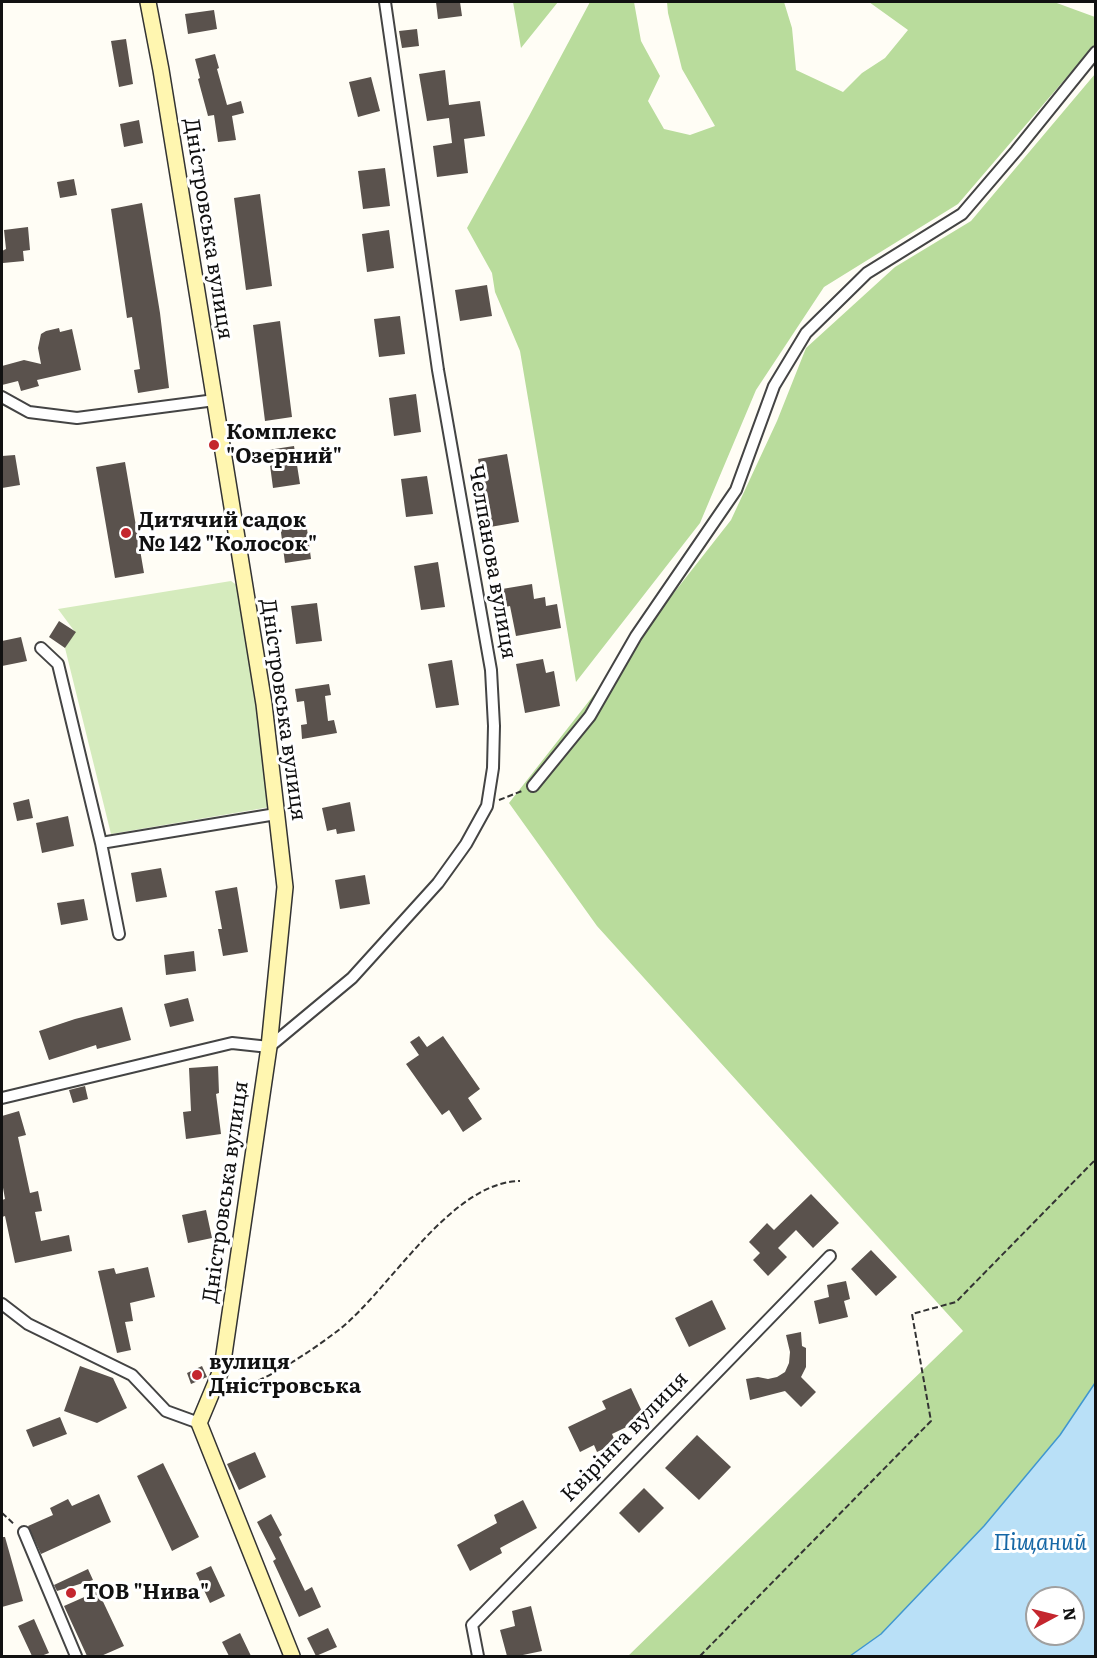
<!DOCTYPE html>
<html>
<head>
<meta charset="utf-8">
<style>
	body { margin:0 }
	#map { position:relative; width:1097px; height:1658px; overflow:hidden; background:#fffdf5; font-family:Literata,serif }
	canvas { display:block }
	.frame { position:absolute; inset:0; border:3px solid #111; pointer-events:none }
	.north { position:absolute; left:1025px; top:1586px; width:60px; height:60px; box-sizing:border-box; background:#fff; border:2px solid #a0a0a0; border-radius:50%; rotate:83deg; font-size:16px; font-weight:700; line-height:24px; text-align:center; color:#111 }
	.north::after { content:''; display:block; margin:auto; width:21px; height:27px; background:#c4262e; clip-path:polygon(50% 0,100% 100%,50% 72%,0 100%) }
</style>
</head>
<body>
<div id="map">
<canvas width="1097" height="1658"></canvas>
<div class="frame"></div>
<div class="north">N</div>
</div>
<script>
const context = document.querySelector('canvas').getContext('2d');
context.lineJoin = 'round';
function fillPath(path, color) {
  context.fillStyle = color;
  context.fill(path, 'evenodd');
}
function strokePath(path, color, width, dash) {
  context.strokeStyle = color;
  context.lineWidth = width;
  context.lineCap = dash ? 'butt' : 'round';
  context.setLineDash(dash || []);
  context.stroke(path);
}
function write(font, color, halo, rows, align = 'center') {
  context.font = font + ' Literata,serif';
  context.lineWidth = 6;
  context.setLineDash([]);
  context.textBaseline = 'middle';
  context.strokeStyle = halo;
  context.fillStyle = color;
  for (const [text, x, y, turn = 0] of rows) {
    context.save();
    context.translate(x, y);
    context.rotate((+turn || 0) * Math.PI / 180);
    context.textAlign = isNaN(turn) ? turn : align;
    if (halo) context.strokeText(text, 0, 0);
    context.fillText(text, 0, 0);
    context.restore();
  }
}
fillPath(new Path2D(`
	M231 581 238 586 258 706 270 807 111 834 65 648 75 632 58 609Z`), '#d5ebbd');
fillPath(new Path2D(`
	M513 2H558L521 48Z
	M590 2H634L641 41 660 76 648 101 664 129 690 135 715 126 682 69 668 13 667 2H784L792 28 796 70 843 92 862 73 885 58 908 30 869 2H1054L1095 17 1096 43 958 204 824 287 756 390 700 523 576 682 520 351 495 292 492 273 467 228 529 116Z
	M1095 74V1383L1060 1435 984 1526 881 1634 850 1656H628L963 1331 597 926 509 803 731 520 777 421 806 348 895 267 971 221Z`), '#b9dc9c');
const water = new Path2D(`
	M1095 1383V1656H850L881 1634 984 1526 1060 1435ZM1037 1598H1073V1634H1037Z`);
fillPath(water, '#b9e0f7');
strokePath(water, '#3f96cf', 1.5);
fillPath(new Path2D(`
	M436 2H460L462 16 438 19Z
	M214 10 217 29 188 34 185 14Z
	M417 29 419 46 402 48 399 31Z
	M126 39 133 84 119 87 111 41Z
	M215 54 219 68 217 69 227 105 241 101 244 113 232 116 236 140 218 142 214 115 208 116 198 79 200 78 195 59Z
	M445 70 449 105 480 101 485 136 464 139 468 173 437 177 433 146 452 143 449 118 427 121 419 74Z
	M371 77 380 111 358 117 349 82Z
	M139 120 143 143 124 147 120 124Z
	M385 168 390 206 363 209 358 171Z
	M74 179 77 195 60 198 57 182Z
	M260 194 272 286 246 290 234 198Z
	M142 203 160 313 169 388 138 393 134 370 140 369 132 317 127 318 111 209Z
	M28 227 30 250 23 251 24 261 3 263 2 251 6 249 4 230Z
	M389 230 394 268 367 272 362 234Z
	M487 285 492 316 460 321 455 290Z
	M400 316 405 354 379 357 374 319Z
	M280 321 292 417 265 421 253 325Z
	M59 328 60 332 72 329 81 370 37 380 39 386 21 391 18 381 2 385V366L24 360 41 364 38 348 41 334 46 331Z
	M416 394 421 432 394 436 389 398Z
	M294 446 300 484 273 488 268 450Z
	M507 454 519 522 490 527 478 459Z
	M15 455 20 485 2 488V456Z
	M125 462 144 573 115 578 96 467Z
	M427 476 433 514 406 517 401 479Z
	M306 521 311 559 285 563 280 525Z
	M438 562 445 607 421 610 414 566Z
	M532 584 534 599 545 597 546 606 557 604 561 628 516 636 510 606 505 607 502 589Z
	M317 603 322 641 296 644 291 606Z
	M59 621 76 632 65 648 49 637Z
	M21 637 27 661 2 666V641Z
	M543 659 546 673 554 671 560 706 525 713 516 664Z
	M452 660 459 705 436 708 428 664Z
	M329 684 331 695 325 696 328 721 334 720 337 733 302 739 301 725 307 724 304 701 297 702 295 689Z
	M29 799 33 818 17 821 13 803Z
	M350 802 355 831 337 834 336 829 327 831 322 808Z
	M68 816 74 846 42 853 36 823Z
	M161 868 167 897 136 902 131 873Z
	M365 875 370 904 340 909 335 880Z
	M237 887 248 952 223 956 218 929H222L215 891Z
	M84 899 88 920 61 925 57 903Z
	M194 951 196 971 166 975 164 955Z
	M188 998 194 1021 170 1027 164 1004Z
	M122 1007 131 1040 97 1049 96 1045 49 1060 39 1031 75 1019Z
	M419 1036 427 1047 443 1036 480 1089 468 1098 482 1119 463 1132 449 1110 442 1115 406 1064 419 1055 410 1042Z
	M218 1066 219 1093 216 1094 221 1134 186 1139 183 1112 191 1111 189 1068Z
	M85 1086 88 1099 73 1103 69 1090Z
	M19 1111 26 1135 18 1137 30 1193 38 1191 42 1211 35 1212 41 1241 69 1235 72 1251 15 1263 5 1216 2 1217V1200L5 1199 2 1182V1116Z
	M811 1194 839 1223 813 1248 796 1230 778 1248 787 1257 768 1276 753 1260 760 1253 749 1242 767 1223 774 1230Z
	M206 1210 212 1238 188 1243 182 1215Z
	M871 1250 897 1277 876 1296 851 1269Z
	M148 1267 155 1297 130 1303 133 1321 125 1322 131 1350 117 1353 98 1271 114 1268 116 1274Z
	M846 1281 850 1299 844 1301 848 1317 819 1324 814 1301 829 1297 827 1285Z
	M712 1300 726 1329 689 1347 675 1318Z
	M801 1332 802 1346 806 1348V1367L801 1377 816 1392 801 1407 785 1391 750 1400 746 1379 758 1377 768 1379 777 1377 785 1372 789 1363 790 1352 786 1335Z
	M80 1366 113 1378 127 1408 97 1423 64 1411Z
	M202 1366 207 1377 191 1384 187 1373Z
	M631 1388 645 1418 612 1434 616 1443 597 1452 594 1445 580 1452 568 1427 606 1409 602 1401Z
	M60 1417 67 1434 33 1447 26 1430Z
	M697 1435 731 1467 699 1500 665 1468Z
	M255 1452 266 1477 239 1490 227 1464Z
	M163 1463 199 1537 172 1551 137 1476Z
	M644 1488 664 1508 639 1533 619 1513Z
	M99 1494 111 1522 41 1554 28 1526 53 1515 50 1508 68 1499 72 1506Z
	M523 1500 537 1528 500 1548 502 1553 470 1571 457 1545 497 1523 494 1515Z
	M271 1514 282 1535 279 1537 305 1591 312 1587 321 1607 299 1617 273 1561 276 1559 257 1522Z
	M2 1537H5L23 1601 2 1607Z
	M211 1566 225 1596 210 1603 196 1573Z
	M88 1569 93 1580 57 1591 54 1585Z
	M98 1591 124 1646 101 1656H87L64 1606Z
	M531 1606 542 1651 518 1656H507L500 1630 515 1626 512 1611Z
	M34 1619 49 1653 41 1656H32L18 1626Z
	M328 1628 337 1647 316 1656 307 1638Z
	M240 1633 251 1656H229L222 1642Z`), '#5a524d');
const street = new Path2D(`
	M2 397 29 412 77 418 215 400
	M41 648 58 664 101 843 276 814
	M533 786 590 716 636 636 736 490 774 386 806 333 867 273 962 214 1016 151 1096 52
	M101 843 119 934
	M2 1098 232 1043 269 1047 352 978 438 883 466 844 487 806 493 768 494 726 491 670 438 370 385 2
	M2 1304 28 1324 132 1375 166 1411 199 1423
	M24 1532 76 1656
	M478 1656 472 1625 830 1256`);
const secondary = new Path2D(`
	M148 2 161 70 264 704 285 887 269 1047 222 1368 199 1423 292 1656`);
strokePath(street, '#444', 14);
strokePath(secondary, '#333', 18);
strokePath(new Path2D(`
	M499 800 522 791
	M225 1394C266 1381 306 1355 340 1329 391 1288 451 1182 520 1181
	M2 1513 15 1525
	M700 1656 931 1421 912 1314 956 1302 1096 1159`), '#333', 2, [6, 3]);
strokePath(street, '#fff', 10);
strokePath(secondary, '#fff6b0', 15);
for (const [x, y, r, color] of [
	[214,445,6,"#c4262e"],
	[126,533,6,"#c4262e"],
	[197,1375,6,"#c4262e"],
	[71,1593,6,"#c4262e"]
]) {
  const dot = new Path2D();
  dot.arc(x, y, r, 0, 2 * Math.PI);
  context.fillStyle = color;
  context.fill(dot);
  strokePath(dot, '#fff', 2);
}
write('21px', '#111', '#fff', [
	["Дністровська вулиця",208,229,81],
	["Челпанова вулиця",492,562,80],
	["Дністровська вулиця",283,710,82],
	["Дністровська вулиця",226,1192,-82],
	["Квірінга вулиця",625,1437,-46]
]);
write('bold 21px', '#111', '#fff', [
	["Комплекс",226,433],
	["\"Озерний\"",226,457],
	["Дитячий садок",138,521],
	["№ 142 \"Колосок\"",138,545],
	["вулиця",209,1363],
	["Дністровська",209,1387],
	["ТОВ \"Нива\"",83,1593]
], 'left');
write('italic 22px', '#1768a6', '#fff', [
	["Піщаний",1040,1544]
]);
</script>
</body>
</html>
